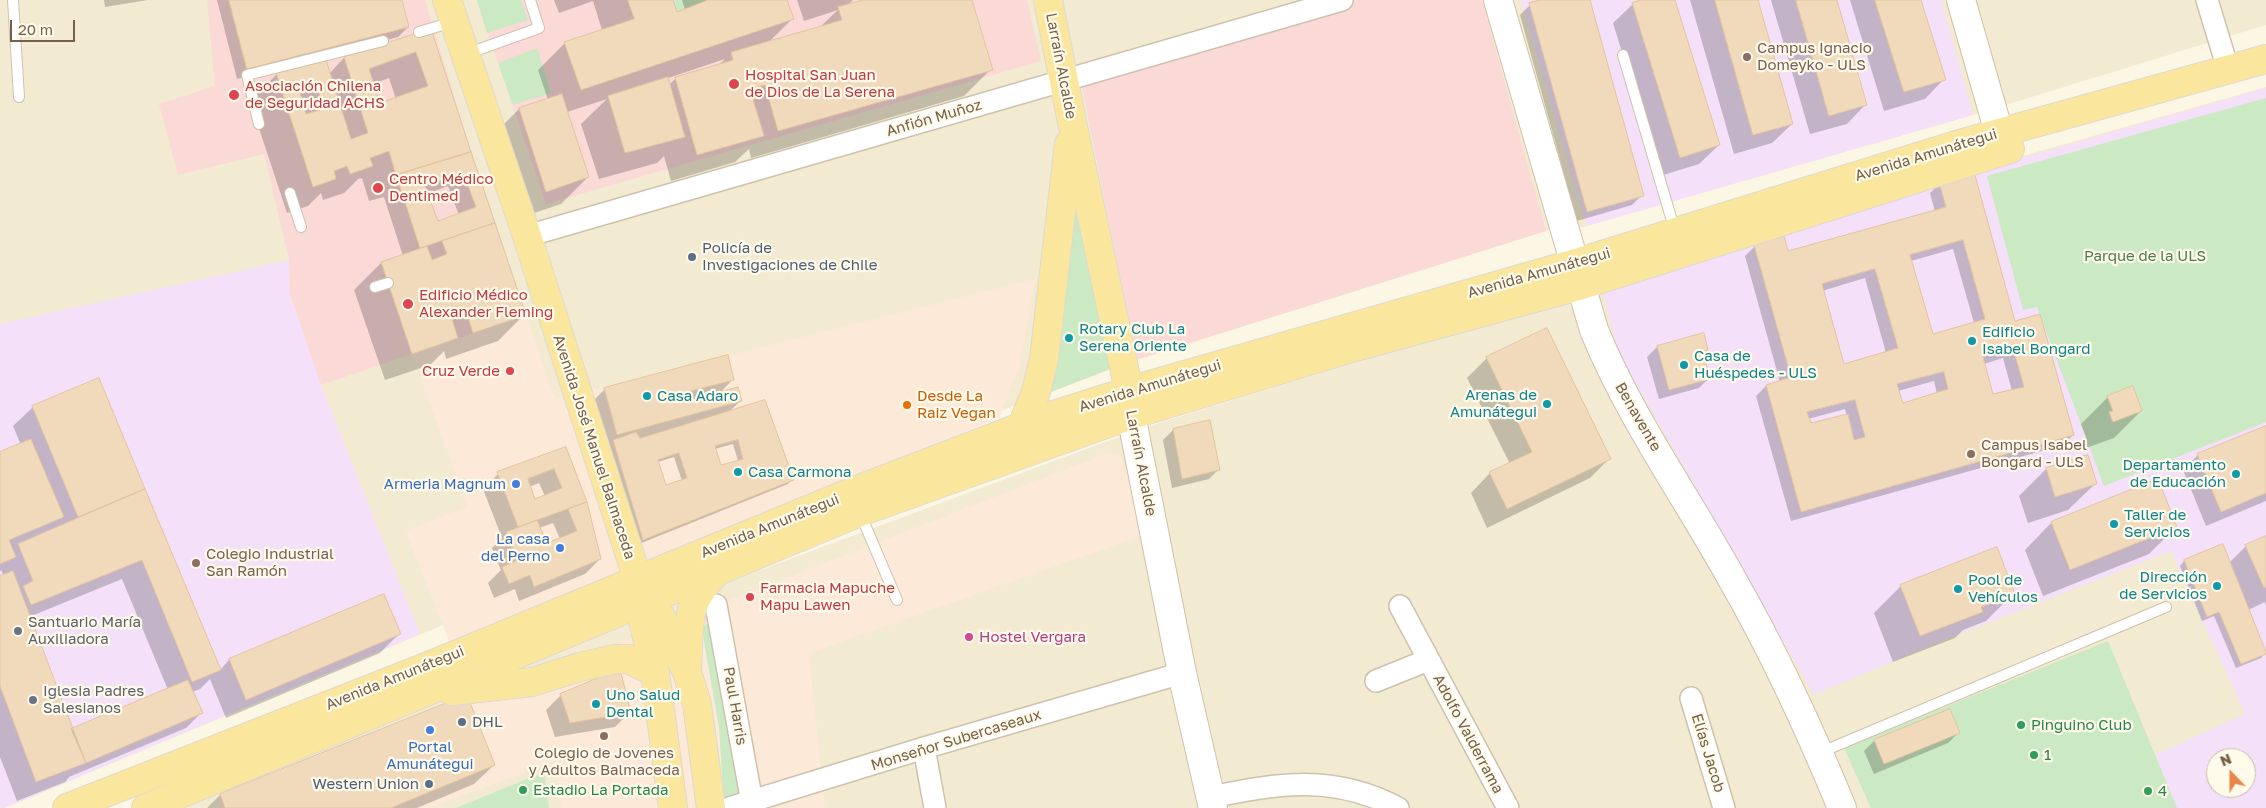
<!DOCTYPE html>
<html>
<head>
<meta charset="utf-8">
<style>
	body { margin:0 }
	#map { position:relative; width:2266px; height:808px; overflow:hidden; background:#fcf7e4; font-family:"Golos Text",sans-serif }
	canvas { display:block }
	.north { position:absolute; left:2206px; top:748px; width:50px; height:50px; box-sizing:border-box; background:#fffaea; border:1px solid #c7bcaa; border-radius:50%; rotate:338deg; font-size:14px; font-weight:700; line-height:20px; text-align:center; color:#74604a }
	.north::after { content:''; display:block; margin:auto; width:18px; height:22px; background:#e5874a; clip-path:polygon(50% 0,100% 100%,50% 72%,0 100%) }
	.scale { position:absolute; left:10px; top:20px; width:65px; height:22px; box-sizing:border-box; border:2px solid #74604a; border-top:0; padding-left:6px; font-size:15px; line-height:18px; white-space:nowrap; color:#74604a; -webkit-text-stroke:4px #fffaea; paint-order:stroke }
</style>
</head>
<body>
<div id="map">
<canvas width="2266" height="808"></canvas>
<div class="north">N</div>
<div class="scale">20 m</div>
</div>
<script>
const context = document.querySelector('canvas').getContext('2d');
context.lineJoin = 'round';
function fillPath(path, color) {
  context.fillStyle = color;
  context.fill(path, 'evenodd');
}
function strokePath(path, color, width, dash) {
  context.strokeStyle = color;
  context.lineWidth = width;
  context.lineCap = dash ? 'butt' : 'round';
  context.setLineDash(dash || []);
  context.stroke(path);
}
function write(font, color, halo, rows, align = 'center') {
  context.font = font + ' "Golos Text",sans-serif';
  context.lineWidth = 4.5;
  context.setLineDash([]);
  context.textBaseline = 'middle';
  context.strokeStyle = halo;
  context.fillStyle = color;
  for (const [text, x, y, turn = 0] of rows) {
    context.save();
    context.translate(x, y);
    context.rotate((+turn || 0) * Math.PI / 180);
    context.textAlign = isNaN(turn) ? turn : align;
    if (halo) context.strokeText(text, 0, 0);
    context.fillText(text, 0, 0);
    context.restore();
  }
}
fillPath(new Path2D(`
	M0 0H2266V25L1973 115 1583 227 1546 231 1136 360 534 587 5 808H0Z
	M2266 87V808H178L628 619 1143 428 1994 164ZM2216 758H2246V788H2216Z`), '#f3ead2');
fillPath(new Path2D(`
	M1035 279 1021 363 999 418 449 641 405 531 467 507 412 354 526 315 555 399Z
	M1108 453 1121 456 1144 535 809 653 825 808H561L554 762 429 808H218L214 800Z`), '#fce9d8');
fillPath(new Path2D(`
	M1521 0H1941L1973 115 1587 226Z
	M2266 88V808H2177L2155 755 2245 714 2171 551 1934 644 1814 695 1618 352 1599 276 1939 182ZM2216 758H2246V788H2216Z
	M289 260 290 293 321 385 420 634 5 808H0V324Z`), '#f4e0f8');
fillPath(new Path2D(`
	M207 0H425L471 152 526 315 321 385 290 293 289 259 264 154 178 175 159 104 215 86Z
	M477 0H1027L1041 61 546 204Z
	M1352 0H1482L1546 231 1136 360 1081 81Z`), '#fad9d7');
fillPath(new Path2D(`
	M477 0H521L528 20 487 33Z
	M673 0H708L677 12Z
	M537 48 551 93 513 105 498 63Z
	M2266 98V422L2104 486 2037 307 2023 310 1987 176Z
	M1072 158 1112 368 1023 403Z
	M714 623 743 808H724L719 727 702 630 706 624Z
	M2108 641 2177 808H1871L1844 748Z
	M544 772 549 808H456Z`), '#cbe9c2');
fillPath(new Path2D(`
	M104 0H148L105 7Z
	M217 0H401L408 27 398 37 237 79Z
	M554 0H672L676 13 685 10 682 0H786L792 19 769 42 820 27 838 10 804 21 797 0H853L847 6 868 0H971L991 69 964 96 751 158 749 149 735 162 671 181 664 156 657 163 599 179 581 124 607 99 567 112 588 177 561 204 519 218 492 136 519 109 548 100 538 70 565 43 602 30 593 1 559 13ZM725 59 718 66 676 78 669 85 668 78Z
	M1546 0H1588L1642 195 1632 205 1577 221 1520 15 1530 5Z
	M1645 0H1674L1719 145 1699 164 1660 176 1613 23 1633 4Z
	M1690 0H1756L1792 124 1772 143 1734 154Z
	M1771 0H1836L1866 104 1847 124 1810 134Z
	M1850 0H1920L1944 79 1925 99 1884 111Z
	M430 30 525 314 498 341 446 359 444 351 430 365 385 380 354 290 381 263 403 256 384 197 369 201 362 178 358 179 344 193 323 200 321 193 308 206 287 213 250 101 277 74H329L344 58ZM389 78 396 99 380 104 373 84ZM448 186 459 215 437 222 427 194Z
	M1940 183 2073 435 2063 445 1791 521 1756 396 1766 386 1780 382 1745 256 1755 246 1787 253 1935 212 1930 193ZM1953 249 1974 323 1932 335 1911 261ZM1865 278 1886 353 1843 365 1822 291ZM2003 358 2012 391 1992 396 1984 364ZM1934 381 1937 394 1902 404 1898 391ZM1845 409 1847 416 1810 425 1808 419Z
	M1703 334 1707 349 1702 354 1709 378 1699 388 1659 399 1647 357 1657 347Z
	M1487 358 1609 459 1590 478 1487 528 1471 493 1490 473 1510 464 1467 378Z
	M733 379 720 393 740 401 729 412 792 479 788 484 639 544 590 404 605 389ZM733 444 738 461 720 466 715 449ZM674 457 682 481 665 486 658 462Z
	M99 380 220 670 229 660 383 596 399 634 380 653 226 718 210 679 200 689 192 692 201 713 186 728 69 777 65 782 17 801 0 757V577L4 576 1 570 0 572V453L21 445 13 426 33 407ZM122 579 168 690 72 730 29 617Z
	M2108 397 2141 411 2114 438 2086 448 2083 440 2086 437 2081 424Z
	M2266 427V501L2206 526 2183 470 2198 455Z
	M1173 430 1219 469 1209 479 1172 488 1163 440Z
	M566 448 585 502 600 559 585 574 519 601 515 589 494 598 488 583 501 570 492 548 502 538 483 489 498 474ZM539 483 545 496 534 500 529 487ZM553 523 560 539 546 545 539 528Z
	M2046 469 2095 484 2068 510 2028 523 2019 496Z
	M2051 523 2176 527 2149 554 2043 596 2025 550Z
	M2266 537V606L2265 602 2248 610 2265 653 2261 658 2236 668 2214 616 2202 621 2180 566 2184 561 2222 546 2229 563 2246 546Z
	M1901 586 2013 594 1986 621 1963 630 1955 638 1893 662 1874 613Z
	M561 695 630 712 615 727 555 737 546 710Z
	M466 697 494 765 474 784 417 808H207L220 795Z
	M1949 710 1958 733 1948 743 1874 774 1864 751 1874 741Z`), '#0003');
const building = new Path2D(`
	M229 0H402L409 27 247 69Z
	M628 0H673L677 12 708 0H787L794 19 581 90 564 42 634 19Z
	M864 0H972L993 70 778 131 765 85 750 89 764 136 697 155 675 77 733 60 731 52 842 20 838 7Z
	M1541 0H1590L1644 196 1587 212 1529 3Z
	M1641 0H1675L1720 145 1680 158 1632 3Z
	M1715 0H1758L1793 124 1753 135Z
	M1796 0H1837L1867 105 1829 116Z
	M1875 0H1921L1946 80 1904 92Z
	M431 29 471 152 396 175 389 151 370 158 373 166 350 174 347 166 334 171 336 179 313 187 276 73 325 57 351 139 368 133 344 57ZM416 52 428 86 380 103 369 69ZM316 81 323 109 306 114 298 85Z
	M668 77 685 137 625 153 608 96Z
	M562 94 589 177 546 192 519 108Z
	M471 152 495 223 420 248 396 175ZM463 172 476 207 438 221 425 186Z
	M1974 172 2015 321 2040 314 2074 435 1801 512 1766 385 1791 377 1754 245 1784 236 1788 251 1946 207 1939 182ZM1963 240 1985 319 1933 334 1910 255ZM1875 269 1898 348 1844 364 1822 284ZM2013 348 2024 387 1993 394 1983 357ZM1944 372 1948 389 1903 403 1897 384ZM1855 400 1865 437 1854 440 1848 414 1811 423 1807 412Z
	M495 223 526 315 473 333 466 311 451 316 458 338 412 354 381 262 427 246 432 260 447 254 442 241Z
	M1547 328 1611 459 1507 509 1489 472 1532 452 1486 357Z
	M1704 333 1708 350 1703 352 1710 379 1669 390 1657 346Z
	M728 355 734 380 687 392 689 400 738 387 742 401 617 435 604 388Z
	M99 378 145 489 78 517 32 406Z
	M2133 386 2142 411 2113 422 2109 412 2113 411 2107 396Z
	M765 400 794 480 643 540 613 440 636 432 640 438ZM738 440 743 459 721 465 715 446ZM679 453 687 478 666 485 658 460Z
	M1210 420 1220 470 1182 479 1173 429Z
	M2266 426V493L2221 512 2197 454Z
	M31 439 64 517 9 540 16 557 0 564V452Z
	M566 447 587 502 518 527 497 472ZM554 469 562 488 535 499 528 479Z
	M2088 455 2097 484 2055 497 2046 468Z
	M2158 479 2177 527 2070 570 2051 522Z
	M145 489 221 670 192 682 142 560 31 605 23 586 33 581 18 544Z
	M587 502 601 559 534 587 530 575 509 584 502 567 518 560 506 532 537 520 547 543 577 531 568 509Z
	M2266 536V587L2264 588 2245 545Z
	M2223 544 2266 652V654L2241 664 2219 612 2207 617 2184 560Z
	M1997 547 2015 594 1981 607 1983 612 1920 636 1900 585Z
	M13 571 86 763 36 782 0 686V576Z
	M384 594 401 634 246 700 229 659Z
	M620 669 631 713 570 723 560 694Z
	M188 680 203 713 86 763 71 729Z
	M467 695 495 765 391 808H225L220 794Z
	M1950 709 1960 733 1884 764 1874 740Z`);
fillPath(building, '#f1dabc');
strokePath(building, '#e3c49c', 1);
const lane = new Path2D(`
	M13 0 19 97
	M419 32 453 22
	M466 54 539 28 530 0
	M1623 55 1675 231
	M259 124 247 75 383 41
	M290 193 301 227
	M375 287 388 283
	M860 513 897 600
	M1819 753 2166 607`);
const street = new Path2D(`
	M2207 0 2228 69
	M527 236 1342 0
	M716 605 753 808
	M1400 606 1508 808
	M1376 681 1428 660
	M1691 698 1724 808
	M924 748 935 808
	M1211 797C1279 783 1334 774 1398 808
	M729 808 924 748 1182 673`);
const secondary = new Path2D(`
	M1498 0 1594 330C1630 418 1686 496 1732 579 1774 652 1810 730 1842 808
	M1961 0 2004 150
	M1131 415 1182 673 1213 808`);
const primary = new Path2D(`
	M447 0 527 236 638 580 639 603 655 672 673 808
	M1048 0 1072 122 1129 391 1131 409
	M1022 426 1036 392 1044 359 1069 144
	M643 587 652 599 687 672 697 704 711 808
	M687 668C690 628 683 605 715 574
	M452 691 532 682 580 667 615 659H628L655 672
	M67 808 421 669 852 492 1044 418 1129 391 1576 263 1956 145 2266 59
	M146 808 860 512 1131 415 1355 347 1582 285 2010 149`);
strokePath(lane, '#cfc2ad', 12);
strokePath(street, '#cfc2ad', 24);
strokePath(secondary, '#d0c1a8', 30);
strokePath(primary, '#ded9d4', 30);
strokePath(lane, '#fff', 10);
strokePath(street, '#fff', 21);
strokePath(secondary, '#fff', 28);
strokePath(primary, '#fae79d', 28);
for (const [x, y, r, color] of [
	[1747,57,5,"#8d6e63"],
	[734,84,6,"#e0444e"],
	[234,95,6,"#e0444e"],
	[378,188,6,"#e0444e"],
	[692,257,5,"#5c6f8a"],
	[408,304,6,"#e0444e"],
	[1069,338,5,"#0f9aa8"],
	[1972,341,5,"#0f9aa8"],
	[1684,365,5,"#0f9aa8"],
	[510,371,5,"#e0444e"],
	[647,396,5,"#0f9aa8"],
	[1547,404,5,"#0f9aa8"],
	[907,405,5,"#e8710a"],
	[1971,454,5,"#8d6e63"],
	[738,472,5,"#0f9aa8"],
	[2236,474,5,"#0f9aa8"],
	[516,484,5,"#3f7fe0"],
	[2114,524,5,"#0f9aa8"],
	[560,548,5,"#3f7fe0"],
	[196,563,5,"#8d6e63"],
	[2217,586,5,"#0f9aa8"],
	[1958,589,5,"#0f9aa8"],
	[750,597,5,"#e0444e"],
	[18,631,5,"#6b7280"],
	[969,637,5,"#d1479c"],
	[33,700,5,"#6b7280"],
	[596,704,5,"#0f9aa8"],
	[462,722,5,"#5c6f8a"],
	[2021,725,5,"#2e9e5b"],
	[430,730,5,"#3f7fe0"],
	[604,736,5,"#8d6e63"],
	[2034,755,5,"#2e9e5b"],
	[429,784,5,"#5c6f8a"],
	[523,790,5,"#2e9e5b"],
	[2148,791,5,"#2e9e5b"]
]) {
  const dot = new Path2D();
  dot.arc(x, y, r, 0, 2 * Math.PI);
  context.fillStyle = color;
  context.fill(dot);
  strokePath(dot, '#fffaea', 2);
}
write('15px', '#785e54', '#fffaea', [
	["Campus Ignacio",1757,48],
	["Domeyko - ULS",1757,65],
	["Campus Isabel",1981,445],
	["Bongard - ULS",1981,462],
	["Colegio Industrial",206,554],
	["San Ramón",206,571],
	["Colegio de Jovenes",604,753,"center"],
	["y Adultos Balmaceda",604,770,"center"]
], 'left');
write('15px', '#74604a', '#fffaea', [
	["Larraín Alcalde",1061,66,79],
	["Anfión Muñoz",934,118,-16],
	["Avenida Amunátegui",1926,155,-17],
	["Avenida Amunátegui",1539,273,-16],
	["Avenida Amunátegui",1150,386,-17],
	["Benavente",1638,417,60],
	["Avenida José Manuel Balmaceda",594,447,72],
	["Larraín Alcalde",1141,463,79],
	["Avenida Amunátegui",770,526,-22],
	["Avenida Amunátegui",395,678,-22],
	["Paul Harris",735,706,80],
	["Adolfo Valderrama",1468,734,62],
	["Monseñor Subercaseaux",956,740,-17],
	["Elías Jacob",1708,753,73]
]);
write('15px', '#be3a42', '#fffaea', [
	["Hospital San Juan",745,75],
	["de Dios de La Serena",745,92],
	["Asociación Chilena",245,86],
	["de Seguridad ACHS",245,103],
	["Centro Médico",389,179],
	["Dentimed",389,196],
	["Edificio Médico",419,295],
	["Alexander Fleming",419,312],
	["Cruz Verde",500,371,"right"],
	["Farmacia Mapuche",760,588],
	["Mapu Lawen",760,605]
], 'left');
write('15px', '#4e5e75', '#fffaea', [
	["Policía de",702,248],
	["Investigaciones de Chile",702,265],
	["DHL",472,722],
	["Western Union",419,784,"right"]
], 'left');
write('15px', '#4c7f44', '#fffaea', [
	["Parque de la ULS",2145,256]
]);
write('15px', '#0d838f', '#fffaea', [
	["Rotary Club La",1079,329],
	["Serena Oriente",1079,346],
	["Edificio",1982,332],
	["Isabel Bongard",1982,349],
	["Casa de",1694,356],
	["Huéspedes - ULS",1694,373],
	["Arenas de",1537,395,"right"],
	["Amunátegui",1537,412,"right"],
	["Casa Adaro",657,396],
	["Departamento",2226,465,"right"],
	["de Educación",2226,482,"right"],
	["Casa Carmona",748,472],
	["Taller de",2124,515],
	["Servicios",2124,532],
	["Dirección",2207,577,"right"],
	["de Servicios",2207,594,"right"],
	["Pool de",1968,580],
	["Vehículos",1968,597],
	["Uno Salud",606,695],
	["Dental",606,712]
], 'left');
write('15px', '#c56008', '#fffaea', [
	["Desde La",917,396],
	["Raiz Vegan",917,413]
], 'left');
write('15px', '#366cbe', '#fffaea', [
	["Armeria Magnum",506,484],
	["La casa",550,539],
	["del Perno",550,556],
	["Portal",430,747,"center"],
	["Amunátegui",430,764,"center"]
], 'right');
write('15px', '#5b616d', '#fffaea', [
	["Santuario María",28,622],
	["Auxiliadora",28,639],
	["Iglesia Padres",43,691],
	["Salesianos",43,708]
], 'left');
write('15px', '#b23c85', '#fffaea', [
	["Hostel Vergara",979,637]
], 'left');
write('15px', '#27864d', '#fffaea', [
	["Pinguino Club",2031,725],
	["1",2044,755],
	["Estadio La Portada",533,790],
	["4",2158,791]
], 'left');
</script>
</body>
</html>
